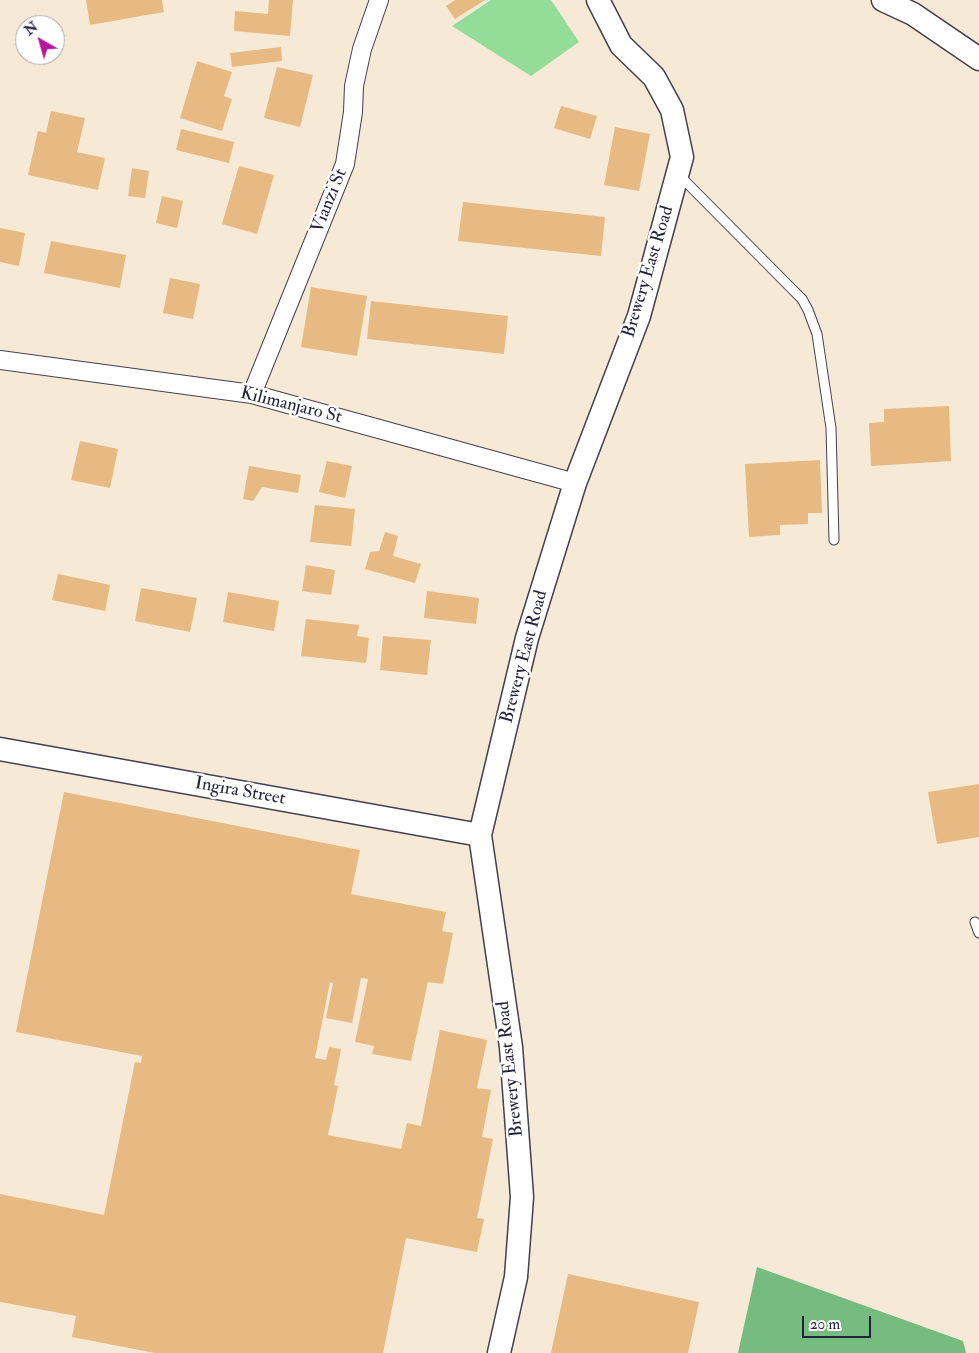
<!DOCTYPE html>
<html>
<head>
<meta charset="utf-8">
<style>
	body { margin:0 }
	#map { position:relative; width:979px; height:1353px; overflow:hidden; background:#f6e9d5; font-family:"IM FELL Double Pica",serif }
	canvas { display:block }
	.north { position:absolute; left:15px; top:15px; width:50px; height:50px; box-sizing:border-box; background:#fff; border:1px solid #a7a7b1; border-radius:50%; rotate:322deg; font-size:14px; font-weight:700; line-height:20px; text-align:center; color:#22223b }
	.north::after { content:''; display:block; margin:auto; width:18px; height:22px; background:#b5179e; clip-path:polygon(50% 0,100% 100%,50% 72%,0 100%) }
	.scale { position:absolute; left:802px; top:1316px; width:69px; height:22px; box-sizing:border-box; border:2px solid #22223b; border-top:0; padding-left:6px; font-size:15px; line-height:18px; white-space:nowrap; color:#22223b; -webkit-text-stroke:4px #fff; paint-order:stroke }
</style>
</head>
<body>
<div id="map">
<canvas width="979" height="1353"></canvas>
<div class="north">N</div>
<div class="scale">20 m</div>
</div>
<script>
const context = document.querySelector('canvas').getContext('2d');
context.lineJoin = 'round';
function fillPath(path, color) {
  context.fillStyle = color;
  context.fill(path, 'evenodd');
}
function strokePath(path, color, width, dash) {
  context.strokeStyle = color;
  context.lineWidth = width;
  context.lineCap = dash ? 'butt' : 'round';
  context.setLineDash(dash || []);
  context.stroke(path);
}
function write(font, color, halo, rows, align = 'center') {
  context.font = font + ' "IM FELL Double Pica",serif';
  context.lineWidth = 5;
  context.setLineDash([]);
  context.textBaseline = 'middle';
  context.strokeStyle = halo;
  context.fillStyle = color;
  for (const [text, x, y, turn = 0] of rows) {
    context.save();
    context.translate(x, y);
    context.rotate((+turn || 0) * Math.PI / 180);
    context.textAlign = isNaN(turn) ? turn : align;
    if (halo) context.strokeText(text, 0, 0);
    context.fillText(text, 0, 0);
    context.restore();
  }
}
fillPath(new Path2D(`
	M491 0H551L579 42 531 76 452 26Z`), '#93dd98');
fillPath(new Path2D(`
	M757 1267 963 1341 966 1353H738Z`), '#76bc80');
fillPath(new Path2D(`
	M86 0H162L164 12 90 25Z
	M269 0H293L290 36 234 31 235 11 268 14Z
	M455 0H485L455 19 446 6Z
	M281 47 282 61 232 67 230 53Z
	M197 61 232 72 224 96 232 99 222 131 180 118Z
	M277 67 313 75 300 127 264 118Z
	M561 106 597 116 590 139 554 128Z
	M51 111 85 118 77 152 105 158 98 190 28 175 38 131 46 133Z
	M615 127 650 134 639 191 604 185Z
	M181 129 234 142 229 163 176 150Z
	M239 166 274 175 257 234 222 224Z
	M132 168 149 171 145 198 128 196Z
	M162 196 183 201 177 228 156 223Z
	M463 202 605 217 601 256 458 241Z
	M0 228 25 233 19 266 0 262Z
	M51 241 126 255 120 288 44 273Z
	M170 278 200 284 193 319 163 313Z
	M311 287 367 296 357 356 301 347Z
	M371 301 508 316 504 354 367 339Z
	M949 406 951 461 871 466 869 423 884 422V409Z
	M80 441 118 449 110 488 71 480Z
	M820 460 822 513H808V524L780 525V535L749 537 745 464Z
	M327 461 352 466 345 498 319 492Z
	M249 466 301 475 298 493 262 487 253 501 243 499Z
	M315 505 355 509 351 546 310 542Z
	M385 532 398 536 393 556 421 564 415 583 365 569 370 552 379 551Z
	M306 565 335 570 331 595 302 591Z
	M58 574 110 585 105 611 52 600Z
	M141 588 197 598 190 632 135 621Z
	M427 591 479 598 476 624 424 618Z
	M228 592 279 601 274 631 223 622Z
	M306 619 359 625 357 636 369 638 366 663 301 656Z
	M383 636 431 640 427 675 380 670Z
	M979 784V837L937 844 928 792Z
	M64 792 360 850 351 894 446 912 442 931 453 933 443 984 428 982 411 1061 372 1054 374 1046 355 1042 368 979 361 978 352 1023 326 1018 333 983 330 982 315 1058 326 1060 329 1047 341 1049 334 1085 338 1086 328 1135 401 1149 407 1123 421 1126 440 1030 487 1040 477 1088 491 1090 482 1137 493 1139 477 1218 484 1219 477 1252 406 1238 383 1353H155L72 1337 76 1316 0 1302V1194L104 1215 135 1062 141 1063 142 1056 16 1032Z
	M568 1274 699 1302 688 1353H551Z`), '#e7ba84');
const service = new Path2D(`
	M678 174 790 287 802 299 808 310 817 334 831 428 834 540
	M975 922 979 933`);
const minor = new Path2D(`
	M0 360 252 394 575 483
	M252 394 345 164 353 112 354 86 362 49 379 0`);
const tertiary = new Path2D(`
	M883 0 913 14 979 59
	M0 749 480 835
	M499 1353 516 1277 522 1197 511 1047 480 835 527 638 575 483 639 316 682 157 672 110 654 77 621 45 598 0`);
strokePath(service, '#424052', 11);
strokePath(minor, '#424052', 20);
strokePath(tertiary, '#424052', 25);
strokePath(service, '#fff', 9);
strokePath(minor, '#fff', 18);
strokePath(tertiary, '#fff', 22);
write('18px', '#22223b', '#fff', [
	["Vianzi St",330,201,-68],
	["Brewery East Road",649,272,-73],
	["Kilimanjaro St",291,406,14],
	["Brewery East Road",525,657,-75],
	["Ingira Street",240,792,10],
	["Brewery East Road",511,1069,-96]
]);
</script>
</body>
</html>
